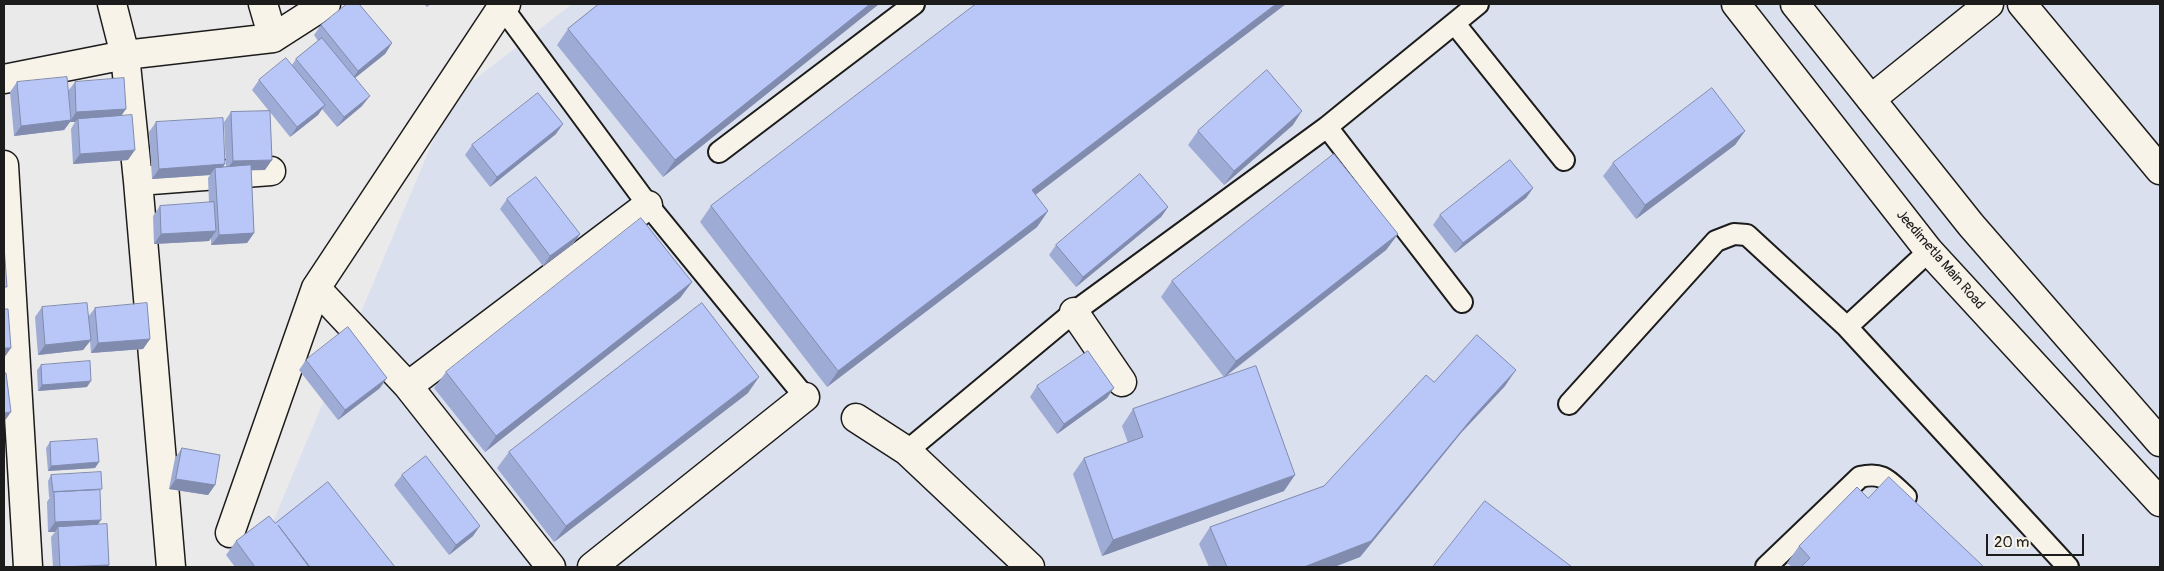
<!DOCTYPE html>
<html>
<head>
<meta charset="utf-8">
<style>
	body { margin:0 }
	#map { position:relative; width:2164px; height:571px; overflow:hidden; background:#eaeaeb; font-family:Pangolin,sans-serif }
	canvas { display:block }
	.frame { position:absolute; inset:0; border:5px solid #1c1c1c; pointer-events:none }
	.scale { position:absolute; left:1986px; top:534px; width:98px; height:22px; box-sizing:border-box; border:2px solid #1c1c1c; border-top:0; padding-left:6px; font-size:15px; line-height:18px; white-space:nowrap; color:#1c1c1c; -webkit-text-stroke:4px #f7f3e8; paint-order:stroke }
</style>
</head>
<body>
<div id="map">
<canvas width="2164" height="571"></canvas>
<div class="frame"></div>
<div class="scale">20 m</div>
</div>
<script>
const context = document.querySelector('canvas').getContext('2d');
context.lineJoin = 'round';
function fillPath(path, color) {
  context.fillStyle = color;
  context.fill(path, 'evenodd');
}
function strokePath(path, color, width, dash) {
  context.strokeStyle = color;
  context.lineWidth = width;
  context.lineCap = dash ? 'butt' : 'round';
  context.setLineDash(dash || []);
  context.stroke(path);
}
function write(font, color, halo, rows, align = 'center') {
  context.font = font + ' Pangolin,sans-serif';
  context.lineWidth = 4.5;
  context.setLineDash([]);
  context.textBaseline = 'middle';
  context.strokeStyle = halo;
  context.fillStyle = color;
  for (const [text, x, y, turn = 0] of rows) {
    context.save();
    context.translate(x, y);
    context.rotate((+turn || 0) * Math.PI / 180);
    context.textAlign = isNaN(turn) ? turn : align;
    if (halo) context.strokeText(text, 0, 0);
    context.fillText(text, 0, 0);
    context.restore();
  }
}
fillPath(new Path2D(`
	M572 4H2160V567H254L451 98Z`), '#dbe0ef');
const service = new Path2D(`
	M502 7 648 205 805 397
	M1455 24 1564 160
	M1327 127 1462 302
	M719 152 914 4
	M1929 251 1847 327 2068 567
	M1569 404 1716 241 1734 234 1747 235 1847 327
	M907 451 1074 312 1327 127 1478 4
	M1766 567 1860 477C1884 471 1889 482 1906 497`);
const minor = new Path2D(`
	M112 4 125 55 138 181 171 567
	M263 4 273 38
	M2022 4 2160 170
	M4 79 125 55 273 38 326 4
	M1871 99 1989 4
	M4 165 28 567
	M138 181 271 171
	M316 288 408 386 551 567
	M1074 312 1122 382
	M408 386 648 205
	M856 418 907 451 1030 567
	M230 533 316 288 502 7 506 4
	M592 567 805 397`);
const primary = new Path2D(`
	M1736 4 1929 251 2160 502
	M1795 4 1971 225 2160 442`);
strokePath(service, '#1c1c1c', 24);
strokePath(minor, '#1c1c1c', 31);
strokePath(primary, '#1c1c1c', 31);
strokePath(service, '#f7f3e8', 20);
strokePath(minor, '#f7f3e8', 28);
strokePath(primary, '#f7f3e8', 28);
fillPath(new Path2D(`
	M424 4H431L427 7Z
	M599 4H879L663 177 557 45 568 29Z
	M321 25 392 43 385 54 355 78 362 106 337 127 322 109 318 115 290 137 270 112 265 170H251L254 233 247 243 211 245V238L209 241 154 244 153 216 160 206 209 203 208 178 210 175 152 179 149 132 156 122 224 167H226L224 122 231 112 269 111 252 90 259 80 292 65 296 59 318 41 314 35Z
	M17 82 68 91 75 82 126 109 121 115 128 160 73 164 71 129 75 122H70L64 130 14 136 10 92Z
	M1293 125 1224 185 1188 145 1198 131Z
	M1745 131 1735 145 1636 219 1603 176 1613 163Z
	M556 134 490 187 465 155 472 145Z
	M1533 188 1526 198 1455 253 1433 225 1440 215Z
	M507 199 580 234 573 244 543 266 500 209Z
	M711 206 1048 211 1037 227 827 387 700 222Z
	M1168 207 1161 217 1076 287 1049 255 1056 245Z
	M1398 234 1386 250 1225 377 1284 491 1102 556 1073 474 1084 458 1128 443 1122 426 1133 409 1224 377 1161 297 1172 281Z
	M692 282 680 298 485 452 434 388 446 372Z
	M42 307 88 317 95 308 150 339 143 349 91 353 90 341 83 350 38 355 35 317Z
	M306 360 380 388 338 420 299 370Z
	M41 365 87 387 38 391 37 370Z
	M1434 382 1505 386 1461 433 1360 557 1334 567H1209L1199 544 1210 527 1324 486Z
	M1037 386 1107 398 1057 434 1030 397Z
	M748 393 554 542 497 468 509 452Z
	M50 442 99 462 95 468 48 471 46 448Z
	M182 448 215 485 208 495 169 489 175 458Z
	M51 475 100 491 98 525 107 567H53L51 537 55 532H48L47 502 50 497H49L48 481Z
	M402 475 473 536 449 555 394 485Z
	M1868 498 1984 567H1792L1787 563 1799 546Z
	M275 523 395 567H235L226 555 236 541Z`), '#9eabd5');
fillPath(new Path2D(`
	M870 4H879L663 177 675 160Z
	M1276 4H1286L1021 206 1032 190Z
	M392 43 385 54 351 81 358 71Z
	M370 96 362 106 337 127 344 117Z
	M325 105 318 115 290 137 297 127Z
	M126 109 119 119H78L75 122H70L64 130 14 136 21 126 71 120 76 112Z
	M1302 111 1293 125 1224 185 1234 171Z
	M563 124 556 134 490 187 497 177Z
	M1745 131 1735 145 1636 219 1645 205Z
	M135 150 128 160 73 164 80 154Z
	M272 160 265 170 226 171 233 161Z
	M225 164 218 175 215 168 210 175 152 179 159 169Z
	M1533 188 1526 198 1455 253 1463 243Z
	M1168 207 1161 217 1076 287 1083 277Z
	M1048 211 1037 227 827 387 838 371Z
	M216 231 209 241 154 244 161 234Z
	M254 233 247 243 211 245 219 235Z
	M580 234 573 244 543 266 550 256Z
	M1398 234 1386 250 1224 377 1236 361Z
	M692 282 680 298 485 452 496 436Z
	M150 339 143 349 91 353 98 343Z
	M91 340 83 350 38 355 45 345Z
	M4 348H11L4 358Z
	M1516 370 1505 386 1461 433 1360 557 1334 567H1304L1473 417Z
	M759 377 748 393 554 542 566 526Z
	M387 378 380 388 338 420 345 410Z
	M91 381 87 387 38 391 42 385Z
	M1114 388 1107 398 1057 434 1064 424Z
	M11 412 4 422V413Z
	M99 462 95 468 48 471 51 466Z
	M1295 475 1284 491 1102 556 1113 540Z
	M176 479 215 485 208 495 169 489Z
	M101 520 94 530 58 527 55 532H48L55 522Z
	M480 526 473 536 449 555 456 545Z
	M109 565 107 567H72Z`), '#818bae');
const building = new Path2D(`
	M347 4H359L392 43 358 71 321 25Z
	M599 4H870L675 160 568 29Z
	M976 4H1276L1032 190 1048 211 838 371 711 206Z
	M322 38 370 96 344 117 296 59Z
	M286 58 325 105 297 127 259 80Z
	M1267 70 1302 111 1234 171 1198 131Z
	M67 77 71 120 21 126 17 82Z
	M124 78 126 109 76 112 75 82Z
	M1712 88 1745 131 1645 205 1613 163Z
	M538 93 563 124 497 177 472 145Z
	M270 111 272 160 233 161 231 112Z
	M132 115 135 150 80 154 78 119Z
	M223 118 225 164 159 169 156 122Z
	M1334 154 1398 234 1236 361 1172 281Z
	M1510 160 1533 188 1463 243 1440 215Z
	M251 165 254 233 219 235 215 168Z
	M1140 174 1168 207 1083 277 1056 245Z
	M536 177 580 234 550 256 507 199Z
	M214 202 216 231 161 234 160 206Z
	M641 218 692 282 496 436 446 372Z
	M4 246 7 287H4Z
	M87 303 91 340 45 345 42 307Z
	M147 303 150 339 98 343 95 308Z
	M702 303 759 377 566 526 509 452Z
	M4 309H8L11 348H4Z
	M348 327 387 378 345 410 306 360Z
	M1477 335 1516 370 1473 417 1371 541 1304 567H1227L1210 527 1324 486 1426 375 1434 382Z
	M1088 351 1114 388 1064 424 1037 386Z
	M90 361 91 381 42 385 41 365Z
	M1256 366 1295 475 1113 540 1084 458 1143 437 1133 409Z
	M4 373H6L11 412 4 413Z
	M97 439 99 462 51 466 50 442Z
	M182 448 220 455 215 485 176 479Z
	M426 456 480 526 456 545 402 475Z
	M101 472 102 489 53 492 51 475Z
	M1889 477 1984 567H1801L1810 558 1799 546 1857 487 1868 498Z
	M328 482 395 567H310L278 525 309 567H255L236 541 269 516 275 523Z
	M100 490 101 520 55 522 54 492Z
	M1485 501 1572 567H1433Z
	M107 524 109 565 60 567 58 527Z`);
fillPath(building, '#b8c7f8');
strokePath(building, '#818bae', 1);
write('14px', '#1c1c1c', '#f7f3e8', [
	["Jeedimetla Main Road",1940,260,49]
]);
</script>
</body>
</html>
